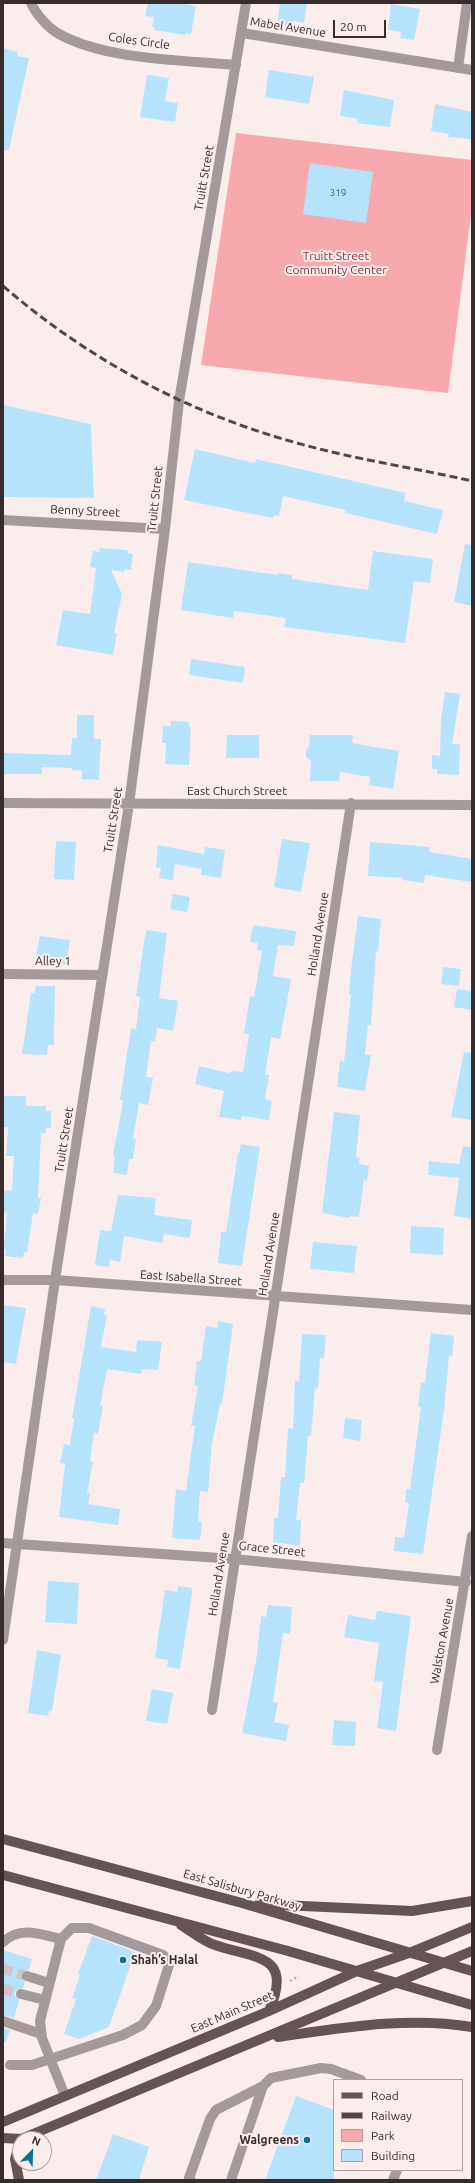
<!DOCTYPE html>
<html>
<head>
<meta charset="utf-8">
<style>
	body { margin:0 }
	#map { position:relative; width:475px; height:2183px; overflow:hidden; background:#fceded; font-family:Ubuntu,sans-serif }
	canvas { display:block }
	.frame { position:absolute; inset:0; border:4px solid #362c2d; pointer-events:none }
	.legend { position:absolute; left:333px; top:2079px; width:130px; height:92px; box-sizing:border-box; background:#fceded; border:1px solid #ada0a0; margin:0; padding:5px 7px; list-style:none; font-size:12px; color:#362c2d }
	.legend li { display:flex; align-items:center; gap:8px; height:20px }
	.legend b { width:20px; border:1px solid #ada0a0 }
	.north { position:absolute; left:12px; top:2131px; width:40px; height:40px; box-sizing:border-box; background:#fceded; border:1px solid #ada0a0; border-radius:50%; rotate:23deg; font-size:11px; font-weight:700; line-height:16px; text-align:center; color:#362c2d }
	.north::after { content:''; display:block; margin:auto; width:14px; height:18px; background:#03729d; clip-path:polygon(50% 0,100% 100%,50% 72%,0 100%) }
	.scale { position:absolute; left:333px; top:20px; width:53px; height:18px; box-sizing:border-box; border:2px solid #362c2d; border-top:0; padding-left:5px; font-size:12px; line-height:14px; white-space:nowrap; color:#362c2d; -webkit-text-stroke:3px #fceded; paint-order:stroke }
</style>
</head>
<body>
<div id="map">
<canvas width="475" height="2183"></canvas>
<div class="frame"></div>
<ul class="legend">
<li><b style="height:5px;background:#665455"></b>Road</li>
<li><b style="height:5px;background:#514748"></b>Railway</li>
<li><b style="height:11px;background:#f8a9ae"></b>Park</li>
<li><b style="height:11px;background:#b5e3fd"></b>Building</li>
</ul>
<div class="north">N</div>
<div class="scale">20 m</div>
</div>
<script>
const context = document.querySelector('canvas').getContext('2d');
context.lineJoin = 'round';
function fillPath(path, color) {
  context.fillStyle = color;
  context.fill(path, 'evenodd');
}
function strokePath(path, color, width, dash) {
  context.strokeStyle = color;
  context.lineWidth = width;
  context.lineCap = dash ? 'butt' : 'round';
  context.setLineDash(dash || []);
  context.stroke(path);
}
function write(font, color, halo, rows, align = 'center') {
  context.font = font + ' Ubuntu,sans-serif';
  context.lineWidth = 4;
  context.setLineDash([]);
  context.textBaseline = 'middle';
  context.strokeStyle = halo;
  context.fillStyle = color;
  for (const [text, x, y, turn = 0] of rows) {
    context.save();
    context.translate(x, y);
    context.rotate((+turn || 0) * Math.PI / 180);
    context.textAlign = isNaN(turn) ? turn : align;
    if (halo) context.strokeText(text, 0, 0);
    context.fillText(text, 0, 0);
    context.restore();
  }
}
fillPath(new Path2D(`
	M236 133 472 160V207L448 393 201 365Z`), '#f8a9ae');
fillPath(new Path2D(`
	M148 3H180L196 6 191 34 186 33V35L154 30 155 28 152 27 154 17 145 16Z
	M280 3H307L304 23 293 21V26L277 24Z
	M391 4 420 9 414 40 400 38 401 32 388 30Z
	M3 48 18 52 17 56 29 58 9 150H3Z
	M269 70 314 77 309 104 265 97Z
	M147 75 169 78 165 101 178 103 175 122 140 117Z
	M344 90 394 100 390 127 357 123 358 119 340 116Z
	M435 104 472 112V139L448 137 449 134 431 131Z
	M310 163 373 172 366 223 303 214Z
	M3 405 91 424 94 498 3 497Z
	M195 449 255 463 256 459 406 493 404 501 443 510 437 534 345 513 346 510 283 496 279 516 274 515 273 518 184 500Z
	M465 544 472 545V606L454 602Z
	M100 546V548L128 550 127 553 133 554 131 570 125 569 124 572 111 570 122 594 114 633H117L113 655 56 645 63 610 90 614 96 568 90 567 93 551 99 552Z
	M373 551 433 559 430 583 414 581 405 643 284 627 286 618 234 611 233 618 181 610 188 562 278 575V573L292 575V579L368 590Z
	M191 659 245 667 243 683 189 675Z
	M445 692 460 694 452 744H460L459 775 437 774V769H432V755L440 756 441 719Z
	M77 715H94V739H101L99 780 82 779V771L72 770V768L42 767V774H3V753L71 755 72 738H77Z
	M171 721 189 722V727H191L189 765 165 764 166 743H162L163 726H171Z
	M227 735H259V758H226Z
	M310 735H353L352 743 399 751 393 789 369 785 370 777 340 772 339 781H310L311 761 306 757V750L309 747Z
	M282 839 310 843 301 892 274 887Z
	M56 841 76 842 74 880 54 879Z
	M370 842 429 847V852L472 859V882L425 875 424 883 403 880V878L368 876Z
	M158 845 204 854 205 847 225 850 221 878 201 875 202 869 175 864 173 880 159 878 161 868 156 867Z
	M173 894 190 897 187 912 170 909Z
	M358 916 381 919 378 952 376 951 371 1026 368 1025 365 1055H371L365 1091 337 1087 340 1061 344 1062 351 995H349L351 970Z
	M253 925 296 931 294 946 278 945 273 976 291 979 280 1039 271 1037 265 1075H269L265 1099 272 1101 269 1120 242 1116 241 1120 219 1117 224 1091 195 1084 199 1066 229 1073 232 1071 243 1072 249 1034 244 1033 250 996 254 997 262 951 257 950 258 943 250 942Z
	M146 930 167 933 159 998 178 1001 173 1031 157 1028 155 1042 151 1041 146 1077 153 1078 148 1105 139 1103 133 1139H136L133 1159H129L127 1175 113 1173 115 1156 113 1155 123 1101 120 1100 131 1028 136 1029 140 997 136 996Z
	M40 936 70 940 66 965 35 960Z
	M443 967 461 969 459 986 441 984Z
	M36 986H55L54 1045H48L47 1055 22 1054 31 993H34Z
	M457 989 472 991V1010L454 1007Z
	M464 1052 472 1053V1120L451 1117Z
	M4 1096H26V1106H46V1111H51V1128H46V1133H41L38 1198H41L38 1214 33 1213 27 1253 24 1252 23 1258 5 1256 6 1249H4L7 1213 3 1212V1191L12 1190 14 1156H6L8 1127H3Z
	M334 1112 360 1115 356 1157 360 1158 359 1164 369 1166 367 1181 364 1180 359 1217 350 1216V1218L322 1213Z
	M241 1144 260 1147 242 1266 218 1263 221 1232H226L238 1153 239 1154Z
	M463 1146 472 1147V1219L454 1216 459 1178 428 1175 429 1161 459 1164Z
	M118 1195 156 1198 154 1215 192 1220 190 1238 164 1234 162 1243 124 1236 120 1262 110 1260 109 1267 95 1265 100 1230 111 1231Z
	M411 1226 444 1228 443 1255 410 1253Z
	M313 1242 357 1246 354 1273 310 1269Z
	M3 1305 26 1308 16 1364 3 1362Z
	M91 1306 105 1309 104 1315H107L101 1347 136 1352 137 1340 162 1342 158 1370 142 1369 141 1374 107 1369 100 1406H103L98 1434 94 1433 90 1461H93L87 1493H90L88 1504 120 1509 118 1525 59 1517 65 1464 60 1463 64 1444 70 1445 74 1418H72Z
	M218 1321 233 1324 222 1404H220L212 1444 208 1492 200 1491 198 1522H202L200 1540 172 1538 176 1489 186 1491 195 1426H191L198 1386 194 1385 197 1361H201L206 1326 217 1328Z
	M431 1333 454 1336 452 1357 449 1356 444 1410 423 1554 394 1551 395 1537 404 1538 409 1503 405 1502 406 1489H410L421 1407H418L421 1382 425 1383Z
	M302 1334 326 1335 324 1358H320L318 1389 315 1388 311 1436H308L304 1483H300L296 1520H301L300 1546 273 1542 274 1518H278L281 1477H285L288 1428 293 1429 295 1381H299Z
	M345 1418 362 1420 360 1441 343 1438Z
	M48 1581 79 1583 77 1624 45 1622Z
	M178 1586 192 1588V1594L180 1669 167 1667 168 1660 155 1658 165 1590 177 1592Z
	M268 1605 292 1607 290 1634 283 1633 273 1702 278 1703 274 1722 289 1725 286 1741 242 1733 257 1655 261 1616 266 1617Z
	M377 1611 411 1616 396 1731 377 1728 383 1682 374 1681 379 1643 344 1637 348 1615 375 1620Z
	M37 1650 61 1655 52 1711H49L48 1716 28 1713Z
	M152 1689 173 1693 167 1724 146 1721Z
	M334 1720 356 1722 355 1746 332 1745Z
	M92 1936 135 1952 109 2027 79 2039 64 2034 76 1999 72 1998 80 1975 78 1974Z
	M3 1950 32 1959 29 1970H25L21 1974V1978L25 1982 23 1988H19L15 1992V1996L19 2000 14 2018 3 2015Z
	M3 2028 10 2030 6 2042H3Z
	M296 2096 334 2110V2180H265Z
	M113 2134 149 2147 139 2180H96Z`), '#b5e3fd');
strokePath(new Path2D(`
	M3 1969 27 1976
	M3 1989 21 1994`), '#d4c6c7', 10, [10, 5]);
strokePath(new Path2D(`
	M290 1981 299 1976`), '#b7aaaa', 2.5, [2, 3]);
strokePath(new Path2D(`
	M31 3C36 14 48 28 59 34 106 60 182 60 236 65
	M242 33 472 70
	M458 68 467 3
	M3 520 165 529
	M3 803 472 805
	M3 974 102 975
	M3 1280H55L472 1310
	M3 1543 234 1559 466 1582
	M3 1640 55 1280 129 804 165 529 179 401 246 3
	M212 1710 351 803
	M437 1750 472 1536
	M3 1942C20 1926 40 1934 61 1939
	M27 1976 49 1983
	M21 1994 45 2000
	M3 2021 41 2034
	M10 2065H32L123 2035 142 2025 156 2006 170 1962 163 1955 89 1928H72L61 1939 40 2021 42 2038 65 2096
	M191 2180 189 2178 210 2119 216 2110 263 2086
	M231 2180 263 2086 271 2078 321 2068 331 2069 361 2080
	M393 2180 397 2170`), '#a59a9b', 10);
strokePath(new Path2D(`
	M3 1839 242 1903 472 1971
	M3 1875 288 1951 472 2005
	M259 1904 412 1911 472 1901
	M181 1925C191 1931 203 1941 215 1945 256 1959 294 1954 269 2011
	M278 2037C341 2028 408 2016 472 2027
	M3 2122 269 2011 357 1971 409 1953 472 1927
	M3 2138 21 2139 472 1951
	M19 2180 15 2159 20 2142`), '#665455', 10);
strokePath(new Path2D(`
	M3 286C89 360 188 413 297 443 353 459 415 468 472 481`), '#514748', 3, [8, 4]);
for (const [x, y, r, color] of [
	[123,1960,4,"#03729d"],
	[307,2140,4,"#03729d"]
]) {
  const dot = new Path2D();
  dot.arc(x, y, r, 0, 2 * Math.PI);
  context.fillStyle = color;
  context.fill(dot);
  strokePath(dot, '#fceded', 1.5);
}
write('10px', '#565a61', null, [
	["319",338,193]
]);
write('12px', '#362c2d', '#fceded', [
	["Mabel Avenue",288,27,9],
	["Coles Circle",139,41,8],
	["Truitt Street",204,178,-80],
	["Truitt Street",155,499,-84],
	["Benny Street",85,511,3],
	["East Church Street",237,791],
	["Truitt Street",113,820,-81],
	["Holland Avenue",318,934,-81],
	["Alley 1",53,961,1],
	["Truitt Street",64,1140,-81],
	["Holland Avenue",269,1254,-81],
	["East Isabella Street",191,1278,4],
	["Grace Street",272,1549,6],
	["Holland Avenue",219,1574,-81],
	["Walston Avenue",442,1641,-80],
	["East Salisbury Parkway",242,1890,16],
	["East Main Street",232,2012,-23]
]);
write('12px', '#8e2d3b', '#fceded', [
	["Truitt Street",336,256],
	["Community Center",336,270]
]);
write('bold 12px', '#362c2d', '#fceded', [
	["Shah’s Halal",131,1960],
	["Walgreens",299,2140,"right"]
], 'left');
</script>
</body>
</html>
